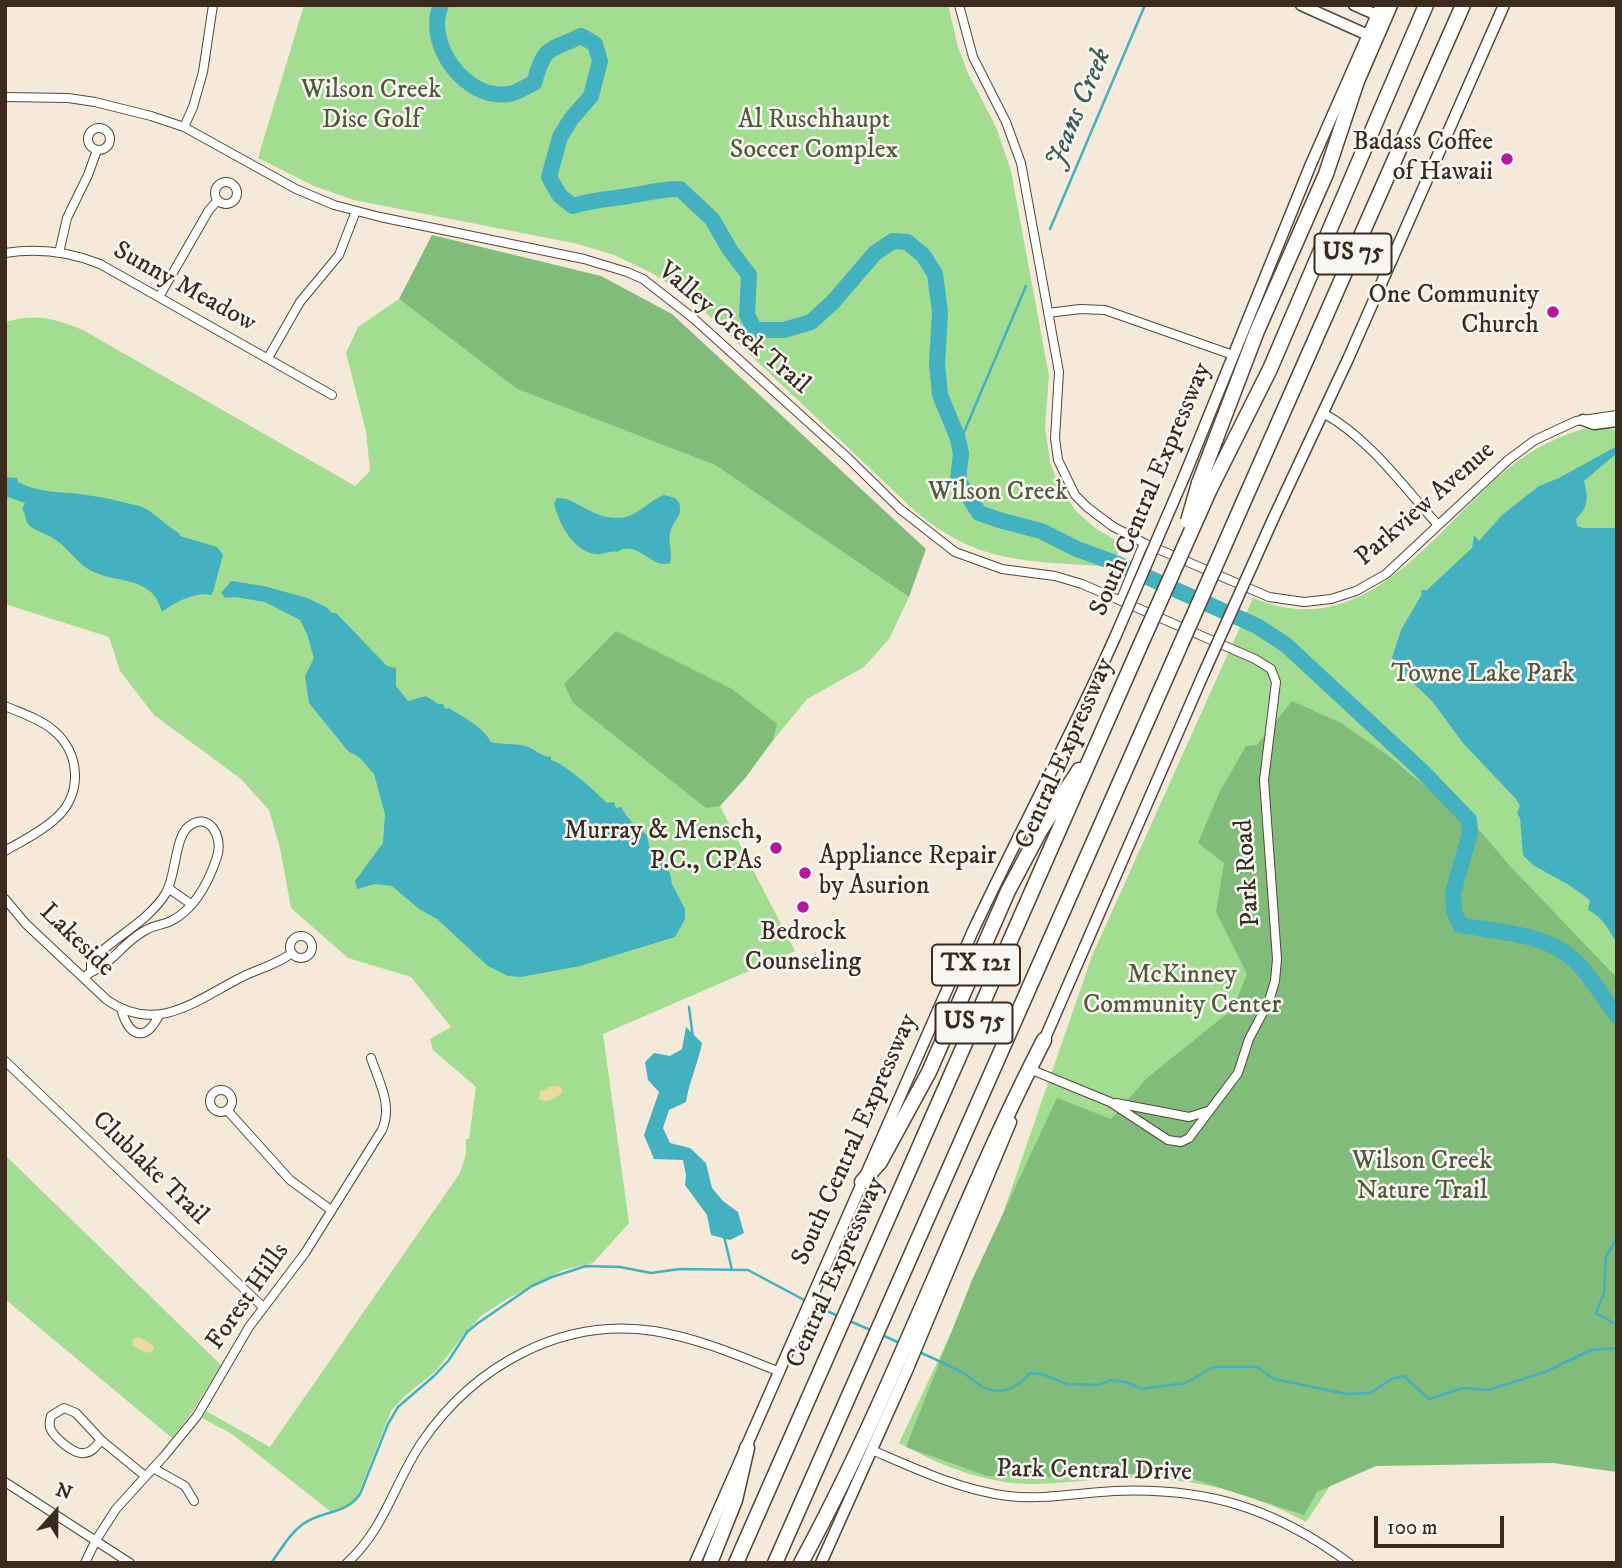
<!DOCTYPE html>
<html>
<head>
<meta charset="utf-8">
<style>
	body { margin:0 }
	#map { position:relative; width:1622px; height:1568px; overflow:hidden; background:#f5e9da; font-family:"IM FELL DW Pica",serif }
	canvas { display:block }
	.frame { position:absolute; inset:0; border:7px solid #3b2a1e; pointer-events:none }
	.north { position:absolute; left:21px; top:1477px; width:70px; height:70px; -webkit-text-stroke:5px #f6f6f2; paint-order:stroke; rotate:21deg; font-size:19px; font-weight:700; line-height:28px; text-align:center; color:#3b2a1e }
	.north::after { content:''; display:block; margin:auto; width:24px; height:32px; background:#3b2a1e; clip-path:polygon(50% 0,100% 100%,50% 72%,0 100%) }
	.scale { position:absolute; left:1374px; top:1516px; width:130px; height:32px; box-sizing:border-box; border:4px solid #3b2a1e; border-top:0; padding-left:9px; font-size:21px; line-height:24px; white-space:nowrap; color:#3b2a1e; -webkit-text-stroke:5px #f6f6f2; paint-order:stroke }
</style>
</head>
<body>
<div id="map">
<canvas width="1622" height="1568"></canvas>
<div class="frame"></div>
<div class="north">N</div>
<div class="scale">100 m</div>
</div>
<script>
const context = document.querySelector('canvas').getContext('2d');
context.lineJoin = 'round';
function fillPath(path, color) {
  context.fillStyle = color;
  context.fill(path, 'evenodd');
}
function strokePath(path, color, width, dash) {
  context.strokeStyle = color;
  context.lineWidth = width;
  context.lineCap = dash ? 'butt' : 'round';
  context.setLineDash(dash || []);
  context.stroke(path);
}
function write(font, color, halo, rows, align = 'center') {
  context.font = font + ' "IM FELL DW Pica",serif';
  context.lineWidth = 5;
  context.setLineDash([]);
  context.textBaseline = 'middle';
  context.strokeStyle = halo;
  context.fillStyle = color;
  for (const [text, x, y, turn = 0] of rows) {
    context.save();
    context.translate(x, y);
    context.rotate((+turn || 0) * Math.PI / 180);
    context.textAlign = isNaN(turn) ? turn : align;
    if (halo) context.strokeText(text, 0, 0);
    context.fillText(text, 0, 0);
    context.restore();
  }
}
fillPath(new Path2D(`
	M304 5H948L958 47 968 73 996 127 1011 171 1049 376 1045 427 1050 462 1060 488 1076 511 1095 528 1122 544 1112 567C1032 560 980 567 914 510L707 314 678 290 650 272 614 255 578 244 354 200 314 186 258 158Z
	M399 299 517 389 715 465 909 597 889 639 864 667 807 699 758 759 746 777 720 806 795 951 603 1034 629 1223 593 1263 563 1270 507 1299 481 1316 464 1334 437 1370 405 1396 391 1411 357 1497 347 1506 330 1511 232 1434 202 1418 206 1411 270 1447 460 1173 466 1154V1139H469L476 1087 433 1050 430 1039 451 1027 411 977 348 958 291 908 280 848 269 810 241 779 154 715 120 671 109 637 5 604V322C38 313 53 318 83 330L355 486 370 471 366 431 346 353 358 327Z
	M1590 427 1617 430V1394L1392 1393 1306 1522C1241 1487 1179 1475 1105 1479 1072 1481 1037 1487 1004 1482 966 1476 932 1461 899 1443L971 1291 1001 1219 1092 956 1253 598C1368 646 1434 528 1510 467 1534 448 1560 435 1590 427Z
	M5 1155 221 1365 193 1411 172 1438 5 1299Z`), '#a2dd91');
fillPath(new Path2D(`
	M432 235 601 276 672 314 926 549 909 597 715 465 517 389 399 299Z
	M616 631 732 689 777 724 773 740 746 777 720 806 706 808 573 703 564 684Z
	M1292 701 1341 723 1386 754 1482 833 1509 865 1617 978V1472L1553 1463 1376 1466 1317 1492 1304 1515 1172 1472 1063 1477 987 1476 906 1447 972 1280 1057 1098 1111 1119 1147 1078 1233 1009 1247 974 1216 912 1224 863 1198 843 1219 793 1246 746 1257 745Z`), '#81bc7b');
fillPath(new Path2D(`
	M559 1086 563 1091C558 1098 546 1104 539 1099L540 1092 549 1087Z
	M139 1337 154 1346 153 1351 147 1353 132 1345 133 1339Z`), '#eeda9e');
fillPath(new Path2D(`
	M1617 446V453L1584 481C1588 497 1589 507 1576 519L1577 526 1583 528H1617V944C1608 928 1603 918 1588 910L1590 900 1569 885 1533 865 1523 855 1520 818 1517 813 1520 806 1516 799 1463 743 1432 701 1413 683 1392 658 1401 630 1422 594 1421 590H1427L1472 548 1474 535 1479 541 1502 515 1539 486 1559 478Z
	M5 477 17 478 18 482C41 494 61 491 86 495 104 497 122 502 139 506 153 510 166 526 179 533L180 536 217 547 223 555 213 592 211 595C196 591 173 603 162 612 153 574 115 585 88 569 74 560 66 545 51 537 45 533 32 530 28 524 25 519 26 514 22 509L25 503 5 496Z
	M664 495 675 498C678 501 680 503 680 508 681 516 674 521 671 529 667 540 673 551 670 563 652 570 637 538 617 552 609 550 603 555 595 554 573 551 558 522 554 503L557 498C576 496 594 523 626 517 641 513 650 500 664 495Z
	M231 581 264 586 307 598 326 607 332 613H336L387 666 396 668V686L408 701 426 696 438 704H443L445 709 449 708C463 717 483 727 491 742 503 745 514 743 525 746 534 748 541 757 551 757V760C567 765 595 791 607 803L614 802 616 808 621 807C628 819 635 826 647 835L649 846 670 873 672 884 685 909V919L675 937 580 966 521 977 508 976 488 966 437 919 419 909 392 886 375 884 357 889 355 881 383 843 385 814 374 774 359 757 348 751 309 703 305 676 314 658 307 634 300 620 265 602 235 597 225 598 221 593Z
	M686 1027 702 1043C698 1064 689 1082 686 1102L669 1110 663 1128 670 1143 690 1148 706 1163 712 1188 723 1201 738 1212 744 1233 730 1240 711 1235 707 1215 685 1185 686 1175 683 1160 654 1159 644 1135 659 1092 648 1080 645 1062 654 1053 670 1056 682 1049Z`), '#43b1bf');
strokePath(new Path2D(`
	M1050 229 1145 5
	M959 444 1026 286
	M689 1007 693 1038
	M724 1236 732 1270
	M1617 1239 1606 1256 1604 1293 1596 1313 1617 1325
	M812 1304 838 1316
	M847 1320 873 1331
	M882 1335 902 1344
	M917 1351C933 1358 948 1365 963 1373 970 1377 975 1382 981 1386 1001 1397 1017 1388 1030 1373L1042 1374 1067 1384 1098 1385 1111 1380 1126 1382 1142 1389 1186 1383 1213 1367H1257L1274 1379 1346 1394 1370 1393 1392 1379 1404 1376 1429 1399 1463 1388 1488 1390 1545 1372 1591 1350 1617 1348
	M271 1563C281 1550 289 1534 303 1524 322 1510 346 1515 360 1494L388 1424 398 1407 434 1376 449 1360 467 1332 478 1323 532 1286 552 1277 586 1266 620 1267 651 1273 680 1269 748 1270 806 1301`), '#43b1bf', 2.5);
strokePath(new Path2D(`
	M441 5C424 44 466 101 509 94 517 93 526 86 534 83 545 44 548 52 581 36L595 44 600 61 591 96 571 119 560 137 549 177 560 196 573 206C592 200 610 199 629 196 647 193 661 189 680 189L712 219 730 250 749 275 747 315 755 330H784L811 322 833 302 875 253 893 241 907 242 923 255 935 274 940 312 937 363 940 395 957 436 961 453 958 480 979 513 999 520 1041 531 1077 549 1118 564 1257 626 1286 645 1422 771 1469 820 1470 833 1453 893 1454 911 1460 925C1496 932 1546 933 1574 960 1591 975 1603 998 1617 1016`), '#43b1bf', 16);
const street = new Path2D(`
	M959 5 973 57 1006 122 1021 163 1059 372 1055 438 1058 460 1075 495 1087 507 1112 526 1144 543 1269 597 1304 602 1331 599 1356 591 1386 574 1508 460 1535 440 1576 421 1617 415
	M5 97 68 98 95 102 151 116 184 127 296 189 334 205 380 217 584 259 627 272 643 279 693 318 848 458 900 509 955 552 1002 569 1055 576 1082 584 1255 659 1271 669 1276 682 1264 780 1277 959 1275 981 1269 1001 1249 1039 1238 1073 1189 1138 1181 1142 1168 1140 1110 1102 1032 1070
	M184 127 193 107 203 72 213 5
	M88 139a11 11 0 1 1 22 0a11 11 0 1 1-22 0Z
	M215 193a11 11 0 1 1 22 0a11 11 0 1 1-22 0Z
	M5 253C37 248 70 252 100 264L332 395
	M59 253 67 218 88 175 97 150
	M159 297 209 210 218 200
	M1048 313 1080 309 1105 310 1233 355
	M268 358 300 302 339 255 356 211
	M1323 413C1369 438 1403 486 1438 525
	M1121 599 1144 543
	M5 706C21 713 40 719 53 730 81 753 83 795 55 819 41 832 22 841 5 851
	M168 888 191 904
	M5 899 26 924 107 1000C156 1034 194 1002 238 979 256 969 275 966 292 953
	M290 947a11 11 0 1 1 22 0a11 11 0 1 1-22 0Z
	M84 978C91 970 94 972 101 967 117 956 128 939 146 930 154 925 163 925 171 921 195 909 209 881 217 857 224 836 208 810 188 827 175 838 176 875 166 893 148 922 114 937 91 961V970
	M121 1008C128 1036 145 1044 159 1015
	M5 1061 263 1307
	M210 1101a11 11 0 1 1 22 0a11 11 0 1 1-22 0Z
	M1116 1103 1189 1117 1208 1111
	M227 1110 290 1180 331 1210
	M64 1408 76 1413 101 1440C97 1445 92 1453 84 1453 74 1455 52 1436 50 1427 49 1422 50 1420 51 1416Z
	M101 1440 145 1476
	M872 1450C916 1469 960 1490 1008 1496 1044 1500 1079 1493 1114 1491 1206 1487 1275 1508 1349 1563
	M153 1468 185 1486 194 1501
	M5 1482 130 1563
	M85 1563 96 1540 116 1509 165 1455 197 1416 249 1327 305 1253 382 1130C393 1105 379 1082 371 1058
	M347 1563C386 1527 394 1483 422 1442 474 1366 561 1317 654 1331 698 1338 739 1356 780 1372`);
const secondary = new Path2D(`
	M1301 5 1368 35
	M1354 5 1377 15
	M1583 420 1594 424 1617 421
	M1184 477 1311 164 1381 5
	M1274 517 1348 359 1504 5
	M1042 1045 1203 675
	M695 1563 972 933C1019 833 1071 736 1116 635
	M821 1563 907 1371 1011 1122`);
const highway = new Path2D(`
	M1199 483 1257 331 1326 174 1357 81 1390 5
	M1210 489 1270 369 1426 5
	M1243 503 1463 5
	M862 1182 880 1162 929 1072 1008 891 1040 831 1079 770
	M710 1563 735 1500 747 1448
	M736 1563 1140 646
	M775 1563 1173 662
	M801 1563C893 1394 956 1211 1044 1040`);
strokePath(street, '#57473a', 10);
strokePath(secondary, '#57473a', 13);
strokePath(highway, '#57473a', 17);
strokePath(street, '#fff', 8);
strokePath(secondary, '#fff', 10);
strokePath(highway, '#fff', 14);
const secondaryBridge = new Path2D(`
	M1116 635 1184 477
	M1203 675 1274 517`);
const highwayBridge = new Path2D(`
	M1188 521 1199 483
	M1140 646 1210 489
	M1173 662 1243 503`);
strokePath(secondaryBridge, '#57473a', 13, []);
strokePath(highwayBridge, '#57473a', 17, []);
strokePath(secondaryBridge, '#fff', 10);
strokePath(highwayBridge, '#fff', 14);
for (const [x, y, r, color] of [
	[1507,159,7,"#b5179e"],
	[1553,312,7,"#b5179e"],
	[776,848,7,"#b5179e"],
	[805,873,7,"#b5179e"],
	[803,907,7,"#b5179e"]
]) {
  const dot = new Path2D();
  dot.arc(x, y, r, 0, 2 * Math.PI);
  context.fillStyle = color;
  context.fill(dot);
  strokePath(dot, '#f6f6f2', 2.5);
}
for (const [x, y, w] of [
	[1353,254,77],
	[976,965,88],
	[974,1023,77]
]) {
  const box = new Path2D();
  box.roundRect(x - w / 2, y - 20.5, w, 41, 5);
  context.fillStyle = '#f6f6f2';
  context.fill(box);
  strokePath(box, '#3b2a1e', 2);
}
write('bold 24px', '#3b2a1e', null, [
	["US 75",1353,254],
	["TX 121",976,965],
	["US 75",974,1023]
]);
write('26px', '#55573b', '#f6f6f2', [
	["Wilson Creek",371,92],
	["Disc Golf",371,122],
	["Al Ruschhaupt",814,122],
	["Soccer Complex",814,152],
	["Wilson Creek",998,494],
	["Towne Lake Park",1483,676],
	["McKinney",1182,977],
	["Community Center",1182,1007],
	["Wilson Creek",1422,1163],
	["Nature Trail",1422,1193]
]);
write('26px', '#3b2a1e', '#f6f6f2', [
	["Badass Coffee",1493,144],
	["of Hawaii",1493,174],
	["One Community",1539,297],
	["Church",1539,327],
	["Murray & Mensch,",762,833],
	["P.C., CPAs",762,863],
	["Appliance Repair",819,858,"left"],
	["by Asurion",819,888,"left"],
	["Bedrock",803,934,"center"],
	["Counseling",803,964,"center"]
], 'right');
write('26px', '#3b2a1e', '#f6f6f2', [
	["Sunny Meadow",184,288,29],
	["Valley Creek Trail",733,329,40],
	["South Central Expressway",1152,490,-67],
	["Parkview Avenue",1426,505,-41],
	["Central Expressway",1066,754,-66],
	["Park Road",1249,873,-94],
	["Lakeside",76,941,44],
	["South Central Expressway",856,1140,-66],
	["Clublake Trail",149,1169,44],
	["Central Expressway",837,1273,-66],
	["Forest Hills",249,1297,-55],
	["Park Central Drive",1094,1472,1]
]);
write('italic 28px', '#3e5956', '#f6f6f2', [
	["Jeans Creek",1080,109,-67]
]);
</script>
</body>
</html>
